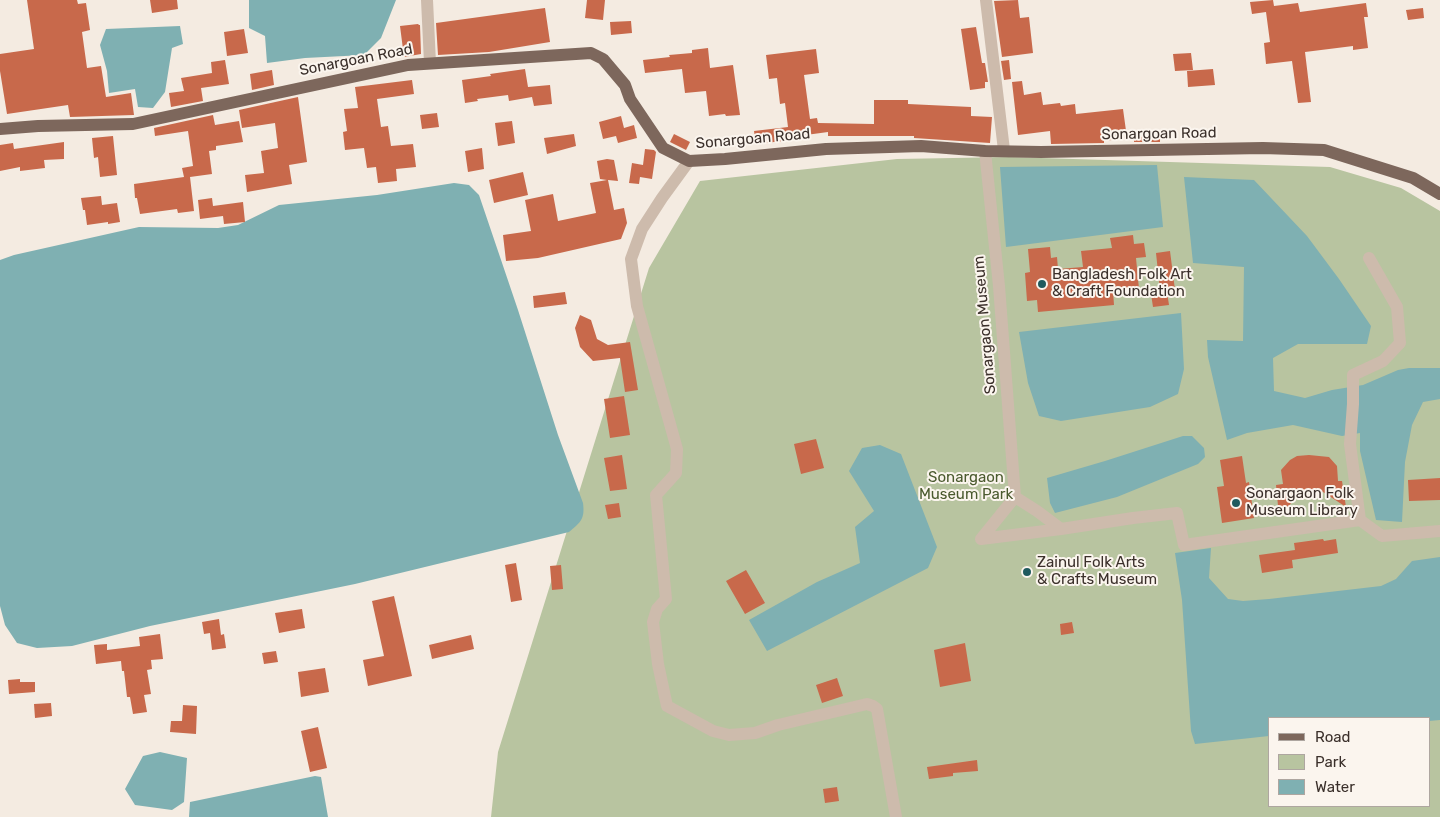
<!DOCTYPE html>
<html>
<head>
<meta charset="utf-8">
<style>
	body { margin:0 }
	#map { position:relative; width:1440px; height:817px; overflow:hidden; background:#f4ebe1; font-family:Rubik,sans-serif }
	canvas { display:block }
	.legend { position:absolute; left:1268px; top:717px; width:162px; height:90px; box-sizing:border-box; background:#fbf5ee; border:1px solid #aea6a0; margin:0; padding:6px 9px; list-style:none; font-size:15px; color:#3b302b }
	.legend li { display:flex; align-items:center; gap:10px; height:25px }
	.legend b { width:25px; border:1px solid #aea6a0 }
</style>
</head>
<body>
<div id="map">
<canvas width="1440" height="817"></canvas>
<ul class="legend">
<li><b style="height:6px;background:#7d675c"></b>Road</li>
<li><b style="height:14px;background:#b8c4a0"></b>Park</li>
<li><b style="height:14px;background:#7fb0b2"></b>Water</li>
</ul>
</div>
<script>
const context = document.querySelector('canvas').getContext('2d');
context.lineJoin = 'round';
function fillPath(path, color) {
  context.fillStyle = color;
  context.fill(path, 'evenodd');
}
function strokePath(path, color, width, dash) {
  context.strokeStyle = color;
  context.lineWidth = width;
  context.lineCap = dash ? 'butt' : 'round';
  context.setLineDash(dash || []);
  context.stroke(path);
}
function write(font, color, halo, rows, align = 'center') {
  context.font = font + ' Rubik,sans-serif';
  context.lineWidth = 4;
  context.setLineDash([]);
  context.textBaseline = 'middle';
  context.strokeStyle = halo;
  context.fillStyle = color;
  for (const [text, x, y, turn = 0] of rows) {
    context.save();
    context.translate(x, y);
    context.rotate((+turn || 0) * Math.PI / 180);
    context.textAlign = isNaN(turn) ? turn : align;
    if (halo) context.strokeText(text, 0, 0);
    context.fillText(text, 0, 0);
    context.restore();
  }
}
fillPath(new Path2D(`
	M1009 157 1330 167 1401 188 1440 211V817H491L498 752 649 268 700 181 897 159ZM1269 718H1429V806H1269Z`), '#b8c4a0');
fillPath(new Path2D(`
	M249 0H396L381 38 364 55 305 58 267 63 265 36 249 28Z
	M180 26 183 44 172 48 165 92 153 108 138 107 135 89 109 93 107 71 100 45 106 29Z
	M1157 165 1163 227 1006 247 1000 167Z
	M1184 177 1254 180 1307 236 1339 279 1371 326 1367 344H1298L1273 358 1274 391 1305 398 1332 390 1363 385 1398 370 1409 368H1440V399L1423 402 1412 425 1405 462 1402 522 1376 520 1360 451V433L1342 436 1293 425 1247 433 1227 440 1208 357 1207 340 1243 341 1244 267 1193 263Z
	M454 183 469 185 479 195 518 310 558 435 583 503C585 519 581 522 569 532L355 584 150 626 72 646 37 648 17 643 5 625 0 606V260L14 255 139 227 218 228 238 225 279 205 377 195Z
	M1181 313 1184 369 1178 394 1150 407 1061 421 1039 416 1028 383 1019 332Z
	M1183 436H1192L1204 448 1205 457 1198 464 1117 497 1055 513 1050 503 1047 478 1105 461Z
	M880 445 901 454 937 547 928 568 767 651 749 620 817 582 860 563 855 527 874 511 849 471 862 448Z
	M1211 548 1209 578 1228 599 1243 601 1269 599 1381 586 1396 579 1412 561 1440 557V720L1429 721V718H1269V736L1195 744 1191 731 1182 600 1175 553Z
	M160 752 187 758 184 802 172 810 135 805 125 789 143 756Z
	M315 776 321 777 328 817H189L190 802Z`), '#7fb0b2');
fillPath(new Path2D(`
	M27 0H77L78 4 86 3 90 30 82 32 87 68 101 66 106 97 131 93 134 115 70 117 68 105 7 114 0 71V54L34 49Z
	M150 0H177L178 9 152 13Z
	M587 0H605L603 20 585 18Z
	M1018 0 1020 18 1029 17 1033 53 1002 57 994 1Z
	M1273 0 1274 6 1298 3 1300 12 1366 3 1368 17H1364L1368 48 1353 50V46L1305 52 1311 102 1298 103 1292 61 1266 64 1264 43 1270 42 1266 12 1252 14 1250 2Z
	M545 8 550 42 489 52 438 55 436 23Z
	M1423 8 1424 18 1408 20 1406 10Z
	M631 21 632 33 611 35 610 22Z
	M418 24 419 25H420L421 54 404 57 400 26Z
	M976 27 982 63H985L988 82H985V88L970 90 961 29Z
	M244 29 248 53 227 56 224 32Z
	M708 48 710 68 733 65 740 115 726 116 725 114 709 116 706 91 685 93 682 69 645 73 643 60 670 57 669 55 692 53V50Z
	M816 49 819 73 804 75 810 119 817 118 818 123 874 124V100H908V104L971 107V116L992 117 990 143 914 138V136H828V132L791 137 792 140 756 144 754 131 788 127 785 103 780 104 777 78 769 79 766 55Z
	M1191 53 1193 70 1175 71 1173 54Z
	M225 60 229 84 201 88 203 101 171 107 169 93 184 91 181 78 212 73 211 62Z
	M1009 60 1011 79 1004 80 1001 61Z
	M525 69 528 87 550 85 552 104 534 106 532 97 509 101 508 95 477 99 478 101 465 103 462 80 491 76 490 74Z
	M1213 69 1215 85 1188 87 1187 71Z
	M272 70 274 85 252 90 250 74Z
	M412 80 414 94 377 99 381 127 388 126 391 146 413 144 416 167 396 169 397 181 378 183 376 167 367 168 364 148 345 150 343 132 347 131 344 109 358 108 355 87Z
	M1022 81 1024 95 1041 92 1043 105 1060 103 1061 106 1075 104 1076 114 1123 109 1127 138 1104 141V143L1051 144 1050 131 1018 135 1012 82Z
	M298 97 307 162 289 165 292 184 247 192 245 175 264 173 261 151 278 148 275 123 242 128 239 110Z
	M437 113 439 127 422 129 420 115Z
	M213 115 215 125 239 121 243 142 216 146V150L209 151 212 174 190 177 194 211 178 213 177 209 140 214 137 198H135L134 184 184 177 182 168 193 166 188 131 155 136 154 128Z
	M621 116 624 128 634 125 637 138 618 143 616 136 603 139 599 122Z
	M512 121 515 143 498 146 495 123Z
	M574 134 576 146 547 154 544 138Z
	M674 134 690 142 686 150 670 142Z
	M113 136 117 175 100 177 98 157 94 158 92 138Z
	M1160 136V142H1134V137Z
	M64 142V159L44 160 45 168 20 171V167L0 171V145L13 143 14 149Z
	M482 148 484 169 468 172 465 151Z
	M645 149 654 150 656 152 652 179 640 177 639 184 629 183 632 163 643 165Z
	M607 159 614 160 618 181 608 180 614 210 624 208 627 223 621 239 538 258 506 261 503 235 531 231 525 200 553 194 558 221 596 213 590 183 607 180 600 179 597 161Z
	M523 172 528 195 494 203 489 180Z
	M101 196 102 205 117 203 120 222 108 224V222L87 225 85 210H83L81 198Z
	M212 198 213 206 243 202 245 222 224 224 223 216 200 219 198 200Z
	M1133 235 1134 244 1144 243 1146 257 1136 258 1139 289 1113 291 1114 305 1038 312 1037 300 1027 301 1025 273 1030 272 1028 249 1050 247 1051 258 1057 257 1058 269 1083 267 1081 251 1112 248 1110 238Z
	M1170 251 1175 290 1160 291 1156 253Z
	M565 292 567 304 534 308 533 296Z
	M1167 292 1169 305 1153 307 1151 294Z
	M580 315 591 320 597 339 608 345 630 342 638 390 625 392 620 358 593 361 580 347 575 328Z
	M624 396 630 435 610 438 604 399Z
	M816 439 824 468 801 474 794 444Z
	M622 455 627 489 610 491 604 458Z
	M1309 455 1329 457 1337 466 1338 481H1342L1346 507 1323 492 1300 494 1279 516 1276 485 1283 484 1281 470 1290 460 1297 456Z
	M1242 456 1246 483 1249 482 1254 518 1222 523 1217 487 1224 486 1220 460Z
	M1440 478V500L1409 501 1408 480Z
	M619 503 621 517 608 519 605 505Z
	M1323 539 1324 541 1336 539 1338 553 1292 560 1293 568 1262 573 1259 555 1295 550 1294 543Z
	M516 563 522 600 511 602 505 565Z
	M561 565 563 589 552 590 550 566Z
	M746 570 765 603 745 614 726 581Z
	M394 596 412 676 368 686 363 660 384 656 372 601Z
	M302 609 305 628 279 633 275 613Z
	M219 619 221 635 224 634 226 648 212 650 210 633 204 634 202 622Z
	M1072 622 1074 633 1061 635 1060 624Z
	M160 634 163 659 151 660 152 669 147 670 151 694 144 695 147 712 133 714 130 697H127L124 671H122L121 661 96 664 94 645 107 644V650L140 646 139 637Z
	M471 635 474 649 432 659 429 645Z
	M965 643 971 681 940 687 934 650Z
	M276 651 278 662 264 664 262 653Z
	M325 668 329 692 301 697 298 672Z
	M837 678 843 696 822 703 816 685Z
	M20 679V682H35V692L9 694 8 680Z
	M51 703 52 716 35 718 34 704Z
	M183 705 197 706 196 734 170 732 171 721H182Z
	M318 727 327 768 310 772 301 731Z
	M977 760 978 771 953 773V776L929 779 927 767Z
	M837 787 839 801 825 803 823 789Z`), '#c8694b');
strokePath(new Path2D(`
	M427 0 430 63
	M986 0 1004 150
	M985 151 999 286 1015 497 1037 511 1061 529 981 539 1015 497
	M689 161 662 198 642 229 631 259 637 306 677 449 676 473 656 495 666 599 657 609 653 622 658 664 667 706 713 731 729 735 755 733 778 725 867 704 873 706 877 709 896 817
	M1360 520 1350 444 1353 404V375L1383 361 1400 343 1397 307 1369 258
	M1061 529 1133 518 1177 513 1184 545 1360 520 1382 536 1440 531`), '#cdbbac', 12);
strokePath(new Path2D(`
	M0 129 38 126 133 124 408 65 591 53 603 59 625 85 630 99 663 148 689 161 725 159 826 149 921 146 985 151 1041 152 1263 148 1324 150 1413 178 1440 194`), '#7d675c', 12);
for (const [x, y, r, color] of [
	[1042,284,5,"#1f5a5e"],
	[1236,503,5,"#1f5a5e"],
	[1027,572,5,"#1f5a5e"]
]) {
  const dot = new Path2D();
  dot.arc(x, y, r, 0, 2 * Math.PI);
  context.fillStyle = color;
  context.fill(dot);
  strokePath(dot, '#fbf5ee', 2);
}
write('15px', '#3b302b', '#fbf5ee', [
	["Sonargoan Road",356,60,-11],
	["Sonargoan Road",1159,134,-1],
	["Sonargoan Road",753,139,-5],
	["Sonargaon Museum",985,325,-95]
]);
write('15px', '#3b302b', '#fbf5ee', [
	["Bangladesh Folk Art",1052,275],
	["& Craft Foundation",1052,292],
	["Sonargaon Folk",1246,494],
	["Museum Library",1246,511],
	["Zainul Folk Arts",1037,563],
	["& Crafts Museum",1037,580]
], 'left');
write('15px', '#4a5a2e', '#fbf5ee', [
	["Sonargaon",966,478],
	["Museum Park",966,495]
]);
</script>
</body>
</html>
